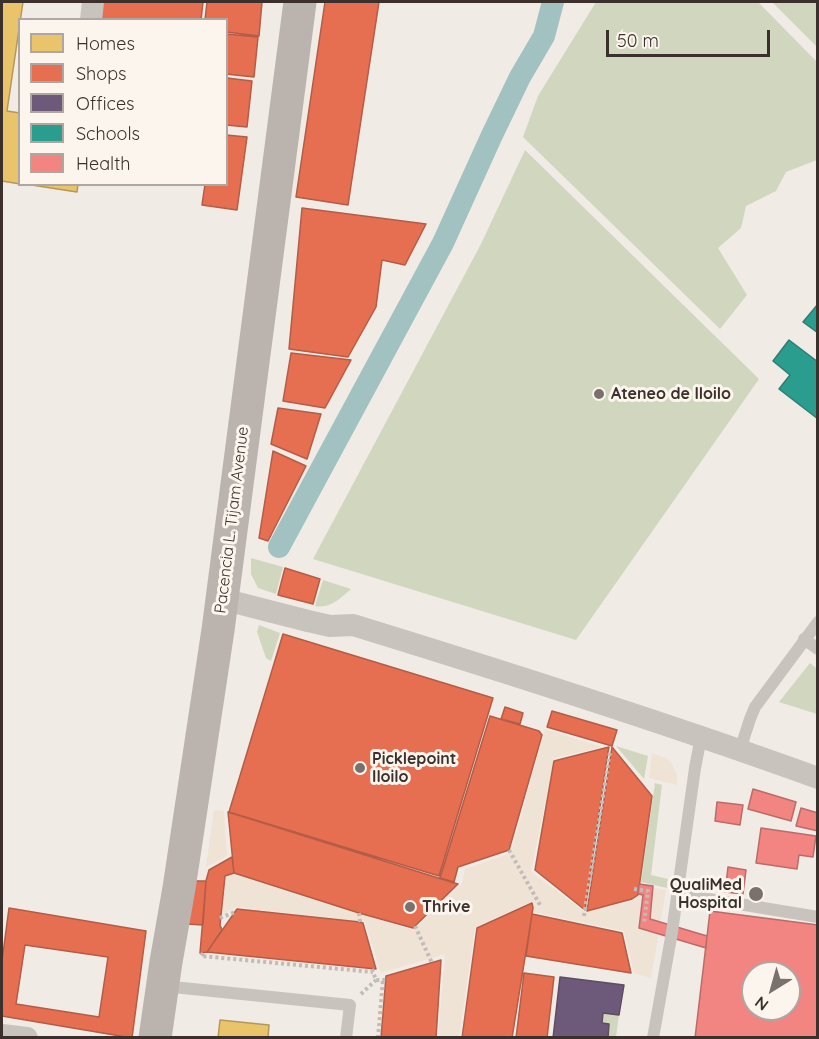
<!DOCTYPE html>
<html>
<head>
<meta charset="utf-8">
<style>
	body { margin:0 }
	#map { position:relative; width:819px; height:1039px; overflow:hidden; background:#f0ebe5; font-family:Quicksand,sans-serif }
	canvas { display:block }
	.frame { position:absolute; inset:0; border:3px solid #3b302b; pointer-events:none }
	.legend { position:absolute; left:18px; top:18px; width:210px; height:168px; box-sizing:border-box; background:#fbf5ee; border:2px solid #aea6a0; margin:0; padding:8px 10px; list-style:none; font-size:18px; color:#3b302b }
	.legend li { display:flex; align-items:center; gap:12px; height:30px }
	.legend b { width:30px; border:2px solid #aea6a0 }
	.north { position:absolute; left:741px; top:961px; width:60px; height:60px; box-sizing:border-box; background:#fbf5ee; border:2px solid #aea6a0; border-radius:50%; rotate:217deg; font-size:16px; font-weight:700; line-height:24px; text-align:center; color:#3b302b }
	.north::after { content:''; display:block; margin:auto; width:21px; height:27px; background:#7a716c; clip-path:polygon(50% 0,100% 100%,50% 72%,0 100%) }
	.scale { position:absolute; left:606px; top:30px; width:164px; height:27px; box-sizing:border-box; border:3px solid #3b302b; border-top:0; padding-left:8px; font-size:18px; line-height:21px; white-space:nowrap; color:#3b302b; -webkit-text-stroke:4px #fbf5ee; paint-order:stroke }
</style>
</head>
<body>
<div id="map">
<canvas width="819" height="1039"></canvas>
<div class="frame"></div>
<ul class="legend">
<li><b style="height:16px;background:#e9c46a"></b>Homes</li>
<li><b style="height:16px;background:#e76f51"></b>Shops</li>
<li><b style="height:16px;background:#6d597a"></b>Offices</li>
<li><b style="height:16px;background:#2a9d8f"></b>Schools</li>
<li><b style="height:16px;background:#f28482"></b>Health</li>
</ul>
<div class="north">N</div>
<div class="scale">50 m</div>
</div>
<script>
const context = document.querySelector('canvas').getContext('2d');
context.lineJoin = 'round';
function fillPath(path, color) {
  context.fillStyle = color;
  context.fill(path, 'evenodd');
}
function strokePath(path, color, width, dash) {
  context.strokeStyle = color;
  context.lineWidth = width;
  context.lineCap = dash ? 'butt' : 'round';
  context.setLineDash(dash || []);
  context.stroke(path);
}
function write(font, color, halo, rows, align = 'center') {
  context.font = font + ' Quicksand,sans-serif';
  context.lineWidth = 6;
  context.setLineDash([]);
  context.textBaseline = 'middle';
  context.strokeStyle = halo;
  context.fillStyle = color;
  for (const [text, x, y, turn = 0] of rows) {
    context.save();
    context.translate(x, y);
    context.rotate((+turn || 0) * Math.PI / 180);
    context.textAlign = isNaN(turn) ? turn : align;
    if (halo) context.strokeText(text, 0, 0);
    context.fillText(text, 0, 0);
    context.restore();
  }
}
fillPath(new Path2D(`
	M596 2H758L817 62V160L786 172 776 191 746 206 741 228 718 248 747 295 720 329 523 137 538 96Z
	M772 2H817V47Z
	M525 150 759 379 576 640 313 559 481 244Z
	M251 558 283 567 276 594 258 588 251 574Z
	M323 580 351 589C341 598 330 609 315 606Z
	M259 625 280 633 271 661 266 658 257 632Z
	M810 663 817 669V714L779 702Z
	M616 746 648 756 644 779Z
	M655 783 662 785 651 875 668 879 667 888 641 882Z
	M603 1013 619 1015 616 1037H608L609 1024 602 1023Z`), '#d1d6bf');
fillPath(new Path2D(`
	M545 729 602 747 554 758 531 872 585 912 632 901 639 896 641 885 666 890 651 978 634 973 624 931 533 912V901L475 927 459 1037H438L445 954 381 973 365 922 236 907 222 915 226 877 233 874 413 930 462 884 465 869 511 853Z
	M652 753 666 758 671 762 677 776V785L649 778Z
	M214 810 224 811 227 856 206 867Z`), '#eee3d5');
const homes = new Path2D(`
	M2 2H23L7 111 20 113V184L2 181Z
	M25 184H78L77 192Z
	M220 1020 269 1025 268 1038H218Z`);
fillPath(homes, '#e9c46a');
strokePath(homes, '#b59857', 1.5);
const shops = new Path2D(`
	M100 2H203L201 20H97Z
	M207 2H262L259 36 226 32V20H205Z
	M325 2H379L348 205 296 197Z
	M226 34 258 37 254 77 226 74Z
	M227 78 252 81 247 127 226 125Z
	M226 135 247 137 237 210 202 205 205 184H226Z
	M302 208 426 224 405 265 382 260 376 307 348 357 289 349Z
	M291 353 351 360 325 408 283 401Z
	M278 408 321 414 307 459 271 444Z
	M273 451 306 466 268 541 259 538Z
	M285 568 320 579 313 604 278 595Z
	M283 634 493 698 439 876 229 812Z
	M505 707 523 713 520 724 501 719Z
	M552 711 617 730 612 746 547 727Z
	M490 716 539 731 542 735 509 850 458 867 454 882 440 878Z
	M609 747 608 752 585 910 535 870 554 761Z
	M612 747 652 796 638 895 632 899 587 911Z
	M228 812 451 882 458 884 413 928 359 913 234 873Z
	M232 857 234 873 225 876 220 925 222 930 207 952 200 953 206 881 209 870Z
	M190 881H206L203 925 187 924Z
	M532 903 533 908 512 1038H462L477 928Z
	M9 908 146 931 132 1038 2 1016V961Z
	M237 909 360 922 363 923 376 969 207 952Z
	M532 914 622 933 631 973 526 956Z
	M25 945 108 957 99 1017 16 1004Z
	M441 960 436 1038H381L386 976Z
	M524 973 554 977 547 1038H516Z`);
fillPath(shops, '#e76f51');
strokePath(shops, '#b35c46', 1.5);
const offices = new Path2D(`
	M560 977 624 985 619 1015 603 1013 602 1023 609 1024 608 1038H553Z`);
fillPath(offices, '#6d597a');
strokePath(offices, '#5e4d62', 1.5);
const schools = new Path2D(`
	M818 304V333L803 322Z
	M789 340 818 362V419L779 389 790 375 773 361Z`);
fillPath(schools, '#2a9d8f');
strokePath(schools, '#2f7c71', 1.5);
const health = new Path2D(`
	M753 789 796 802 791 821 748 809Z
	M717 802 743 805 740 825 715 821Z
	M801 808 818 813V831L796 826Z
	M761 828 816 836 813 857 799 855 797 869 756 863Z
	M728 867 746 870 743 894 725 892Z
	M639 884 653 886 650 919 707 936 706 948 639 928 643 895 638 894Z
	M710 911 818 925V1038H695ZM753 973H789V1009H753Z`);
fillPath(health, '#f28482');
strokePath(health, '#bb6b68', 1.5);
strokePath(new Path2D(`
	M279 547 443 243 492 135 520 77 544 36 553 2`), '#a1c2c1', 22);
strokePath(new Path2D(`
	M509 850 540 905
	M634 889 648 891 644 923
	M359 913 360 922
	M584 916 610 752
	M220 918 235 912
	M415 926 432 963
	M203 953 201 956 373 972
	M372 969 376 980H386
	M361 994 376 980
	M378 1038 383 979`), '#c2bbb6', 4, [3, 3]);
strokePath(new Path2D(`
	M804 639 818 649
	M740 750 750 719 755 707 818 622
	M678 894 818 917
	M163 986 350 1005 346 1038
	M653 1038 672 932 695 768 701 737`), '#c9c3be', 12);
strokePath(new Path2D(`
	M91 20 93 2
	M222 599 308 621 330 626 353 625C509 673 664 722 818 778
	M2 1035 27 1038`), '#c9c3be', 22);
strokePath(new Path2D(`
	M155 1038 166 962 179 888 218 630 300 2`), '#bab3ae', 33);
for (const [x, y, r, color] of [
	[599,394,6,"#7a716c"],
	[360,768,6,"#7a716c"],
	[756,894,8,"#7a716c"],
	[410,907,6,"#7a716c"]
]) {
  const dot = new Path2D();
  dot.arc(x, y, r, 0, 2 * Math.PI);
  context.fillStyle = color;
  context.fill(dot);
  strokePath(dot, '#fbf5ee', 2);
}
write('bold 16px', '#3b302b', '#fbf5ee', [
	["Ateneo de Iloilo",611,394],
	["Picklepoint",372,759],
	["Iloilo",372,777],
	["QualiMed",742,885,"right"],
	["Hospital",742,903,"right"],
	["Thrive",422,907]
], 'left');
write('16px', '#3b302b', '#fbf5ee', [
	["Pacencia L. Tijam Avenue",232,520,-83]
]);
</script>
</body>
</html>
